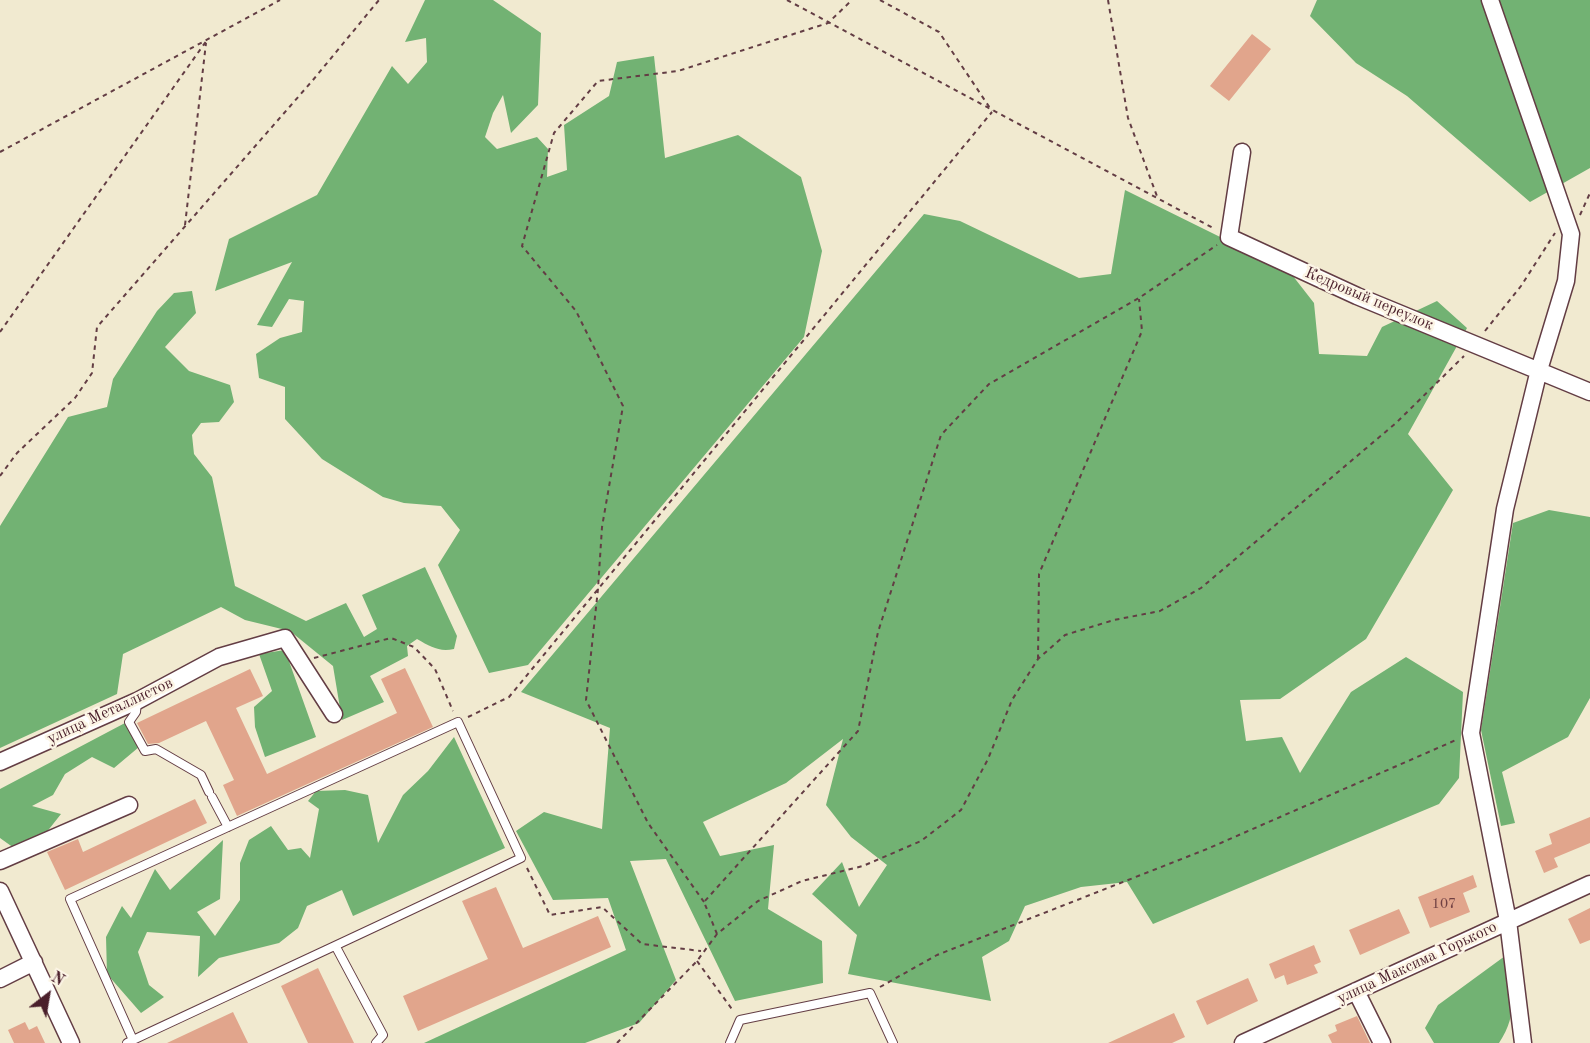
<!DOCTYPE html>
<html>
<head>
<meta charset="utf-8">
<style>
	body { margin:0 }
	#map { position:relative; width:1590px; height:1043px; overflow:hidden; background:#f1ead0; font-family:"Old Standard TT",serif }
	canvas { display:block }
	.north { position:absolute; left:18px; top:965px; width:60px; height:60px; -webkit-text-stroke:4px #fcf5e5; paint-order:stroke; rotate:31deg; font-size:16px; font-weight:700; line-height:24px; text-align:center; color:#4a1f2b }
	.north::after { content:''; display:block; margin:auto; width:21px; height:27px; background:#4a1f2b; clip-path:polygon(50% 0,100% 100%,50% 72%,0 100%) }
</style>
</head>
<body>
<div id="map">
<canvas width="1590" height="1043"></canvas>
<div class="north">N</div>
</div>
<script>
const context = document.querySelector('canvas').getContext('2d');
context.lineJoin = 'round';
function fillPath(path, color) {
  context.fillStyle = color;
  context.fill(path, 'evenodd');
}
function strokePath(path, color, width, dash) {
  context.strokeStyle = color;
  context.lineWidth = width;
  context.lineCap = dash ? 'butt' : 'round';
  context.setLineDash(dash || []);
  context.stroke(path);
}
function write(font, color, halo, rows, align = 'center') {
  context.font = font + ' "Old Standard TT",serif';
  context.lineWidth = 5;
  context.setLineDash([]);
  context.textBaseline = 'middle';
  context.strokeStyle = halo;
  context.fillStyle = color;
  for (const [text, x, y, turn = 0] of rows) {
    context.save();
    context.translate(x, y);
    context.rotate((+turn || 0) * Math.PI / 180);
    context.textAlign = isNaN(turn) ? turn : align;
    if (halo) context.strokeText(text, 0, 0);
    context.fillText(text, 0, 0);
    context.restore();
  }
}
fillPath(new Path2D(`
	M425 0H493L541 33 538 105 511 133 503 95 493 113 485 137 497 149 537 137 548 149 547 177 567 170 564 125 609 96 617 62 654 56 665 158 738 135 801 177 822 251 804 337 528 665 489 673 438 565 460 530 441 506 404 503 383 497 322 459 285 419V387L259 378 256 354 280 338 302 332 304 301 289 299 272 327 257 325 292 262 215 291 229 239 317 195 392 66 408 84 427 62 426 38 405 42Z
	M1317 0H1590V168L1530 202 1407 96 1356 63 1310 16Z
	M1125 190 1289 271 1314 303 1319 354 1367 356 1382 327 1437 301 1467 328 1408 434 1453 490 1366 639 1280 699 1240 700 1246 741 1282 737 1300 773 1351 692 1406 657 1463 692 1459 778 1439 804 1153 924 1127 882 1081 887 1025 906 1009 941 982 957 991 1001 848 974 857 935 812 894 842 862 859 907 887 865 851 837 826 805 843 739 786 783 703 822 720 856 774 845 768 909 822 941 823 983 735 1001 666 859 630 861 676 980 639 1023 585 1043H424L626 950 608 898 553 900 516 831 544 812 602 829 610 728 521 692 924 214 960 221 1079 278 1111 274Z
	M192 291 196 313 165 347 189 371 230 385 234 402 219 422 201 423 192 435 194 454 212 477 235 586 306 621 346 603 364 637 377 629 362 595 425 567 457 636 454 649C439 652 431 647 417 639L407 646 408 656 370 676 384 702 342 720 333 666 290 631 245 620 221 607 123 654 117 694 0 748V526L68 417 107 407 113 379 157 311 174 293Z
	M1549 510 1590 517V698L1568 737 1502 772 1515 823 1501 826 1481 730 1513 523Z
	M285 650 316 737 265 757 255 727 254 707 272 691 259 654Z
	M125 723 139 747 114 768 92 757 65 774 53 795 32 806 61 814 42 838 14 848 0 838V789Z
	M454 737 505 848 353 916 342 890 307 906 298 928 279 943 219 958 198 977 200 936 147 932 138 952 149 985 164 997 141 1013 107 974 106 937 122 906 131 918 155 869 170 890 223 840 220 899 197 912 215 936 240 900V863L249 840 271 826 288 850 301 848 310 858 319 809 308 801 316 791 345 790 368 795 378 843 403 795 428 771Z
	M1505 956C1511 990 1520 1012 1499 1043H1434L1425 1028 1438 1005Z`), '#72b273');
fillPath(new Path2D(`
	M1252 34 1271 49 1229 101 1210 86Z
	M405 668 433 727 237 816 223 785 234 780 206 721 159 743 148 744 137 723 250 669 263 696 236 708 267 774 397 713 381 679Z
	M195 799 207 823 65 890 47 852 78 839 83 852Z
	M1590 817V843L1554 858 1558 867 1544 873 1535 851 1552 844 1549 834Z
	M1473 875 1477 887 1463 893 1470 912 1430 928 1418 897Z
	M496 887 523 948 598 916 611 947 418 1031 403 996 488 959 462 901Z
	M1590 908V940L1580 944 1568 919Z
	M1399 909 1410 933 1360 955 1349 930Z
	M1314 945 1321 962 1314 965 1318 973 1287 985 1284 975 1275 979 1269 964Z
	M318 968 354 1043H308L281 986Z
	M1248 978 1258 1001 1207 1025 1196 1001Z
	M233 1012 248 1043H167Z
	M1174 1013 1185 1037 1172 1043H1108Z
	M1357 1016 1370 1043H1332L1328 1035 1337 1031 1335 1025Z
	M25 1022 29 1030 37 1026 45 1043H14L8 1030Z`), '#e1a58c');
const service = new Path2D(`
	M137 701 136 712 129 722 145 751 156 749 201 775 209 792
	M212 797 228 827
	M336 947 383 1035 376 1043
	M127 1043 133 1040C263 979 392 920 521 858L458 722 70 899 133 1040
	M730 1043 740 1020 870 993 893 1043`);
const minor = new Path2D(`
	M1490 0 1571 234 1566 281 1539 370 1505 509 1471 733 1508 921 1523 1043
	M1242 152 1229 237 1357 296 1590 392
	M0 762 137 701 219 657 285 638 334 714
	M0 861 129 805
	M0 891 71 1043
	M0 979 34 962
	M1356 991 1382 1043
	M1243 1043 1590 884`);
strokePath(service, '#633d44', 10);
strokePath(minor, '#633d44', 19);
strokePath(new Path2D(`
	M787 0 1215 229
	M880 0 939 32 992 111
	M1108 0 1128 118 1158 199
	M0 152 280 0
	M1580 215 1590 193
	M185 225 206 43
	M1485 331 1521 286 1555 233
	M0 332 207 40
	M0 476 17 453 75 398 92 373 97 327 313 80 379 0
	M314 658 391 638 414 647 435 669 453 711
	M1038 659 1039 574 1142 331 1139 299
	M468 717 509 697 992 112
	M527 868 550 915 602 907 642 944 701 951
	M704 902 648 823 586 700 598 589 602 527 623 406 576 311 522 246 554 133 598 81 678 71 828 23 852 0
	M717 934 704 902 858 731 878 632 941 435 989 384 1139 298 1217 245
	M697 961 734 1012
	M880 987 937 955 1207 849 1456 740
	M617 1043 697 961 717 934 758 901 802 881 863 866 921 841 961 810 988 759 1012 700 1038 659 1065 635 1114 620 1160 611 1201 588 1396 423 1464 356`), '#633d44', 2, [4.5, 4.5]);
strokePath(service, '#fff', 8);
strokePath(minor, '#fff', 16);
write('14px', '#704043', null, [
	["107",1444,904]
]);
write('16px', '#4a1f2b', '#fcf5e5', [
	["Кедровый переулок",1369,299,23],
	["улица Металлистов",110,711,-25],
	["улица Максима Горького",1417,963,-25]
]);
</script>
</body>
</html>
